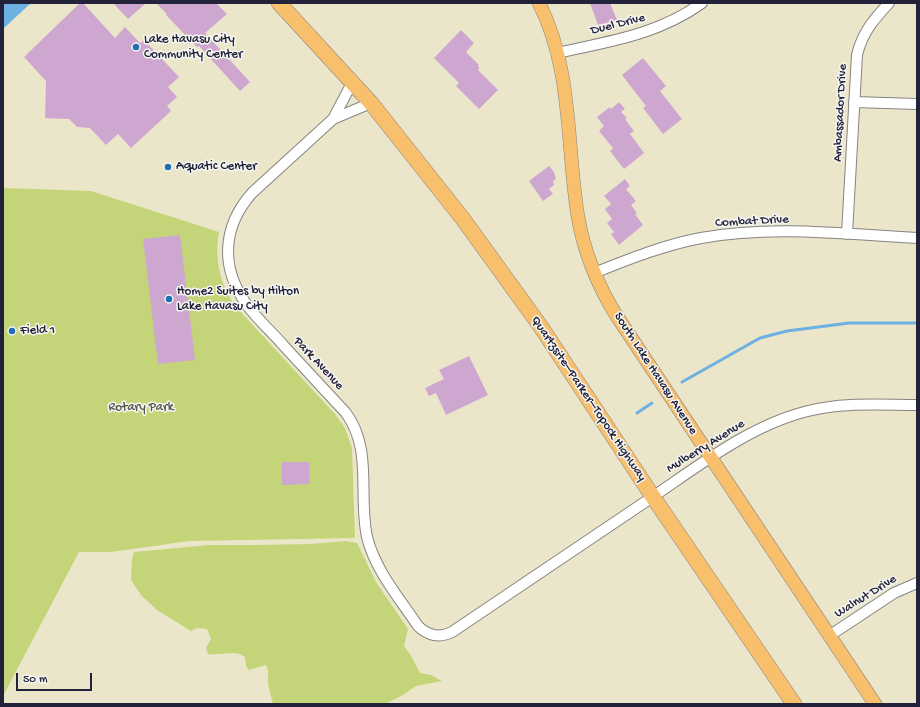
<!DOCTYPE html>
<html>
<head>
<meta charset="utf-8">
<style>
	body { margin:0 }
	#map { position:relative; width:920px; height:707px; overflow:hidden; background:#ebe6ca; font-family:"Gochi Hand",sans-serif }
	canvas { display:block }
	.frame { position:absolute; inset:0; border:4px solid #22223b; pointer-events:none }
	.scale { position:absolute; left:16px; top:673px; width:76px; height:18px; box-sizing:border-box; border:2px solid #22223b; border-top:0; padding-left:5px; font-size:12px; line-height:14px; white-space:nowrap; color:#22223b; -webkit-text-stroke:3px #f6f6f2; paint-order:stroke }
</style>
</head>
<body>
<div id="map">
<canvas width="920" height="707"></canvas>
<div class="frame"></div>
<div class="scale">50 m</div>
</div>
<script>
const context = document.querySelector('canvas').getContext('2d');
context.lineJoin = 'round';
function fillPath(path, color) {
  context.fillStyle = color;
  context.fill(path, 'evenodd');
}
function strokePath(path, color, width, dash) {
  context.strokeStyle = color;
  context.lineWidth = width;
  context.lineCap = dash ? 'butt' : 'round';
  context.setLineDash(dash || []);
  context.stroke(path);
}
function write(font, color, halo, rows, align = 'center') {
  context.font = font + ' "Gochi Hand",sans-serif';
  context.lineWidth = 3;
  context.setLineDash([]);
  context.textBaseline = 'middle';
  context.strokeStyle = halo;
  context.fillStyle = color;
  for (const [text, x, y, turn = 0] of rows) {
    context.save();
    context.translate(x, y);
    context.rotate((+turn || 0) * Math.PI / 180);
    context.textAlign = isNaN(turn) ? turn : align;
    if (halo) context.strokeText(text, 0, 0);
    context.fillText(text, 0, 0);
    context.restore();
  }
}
fillPath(new Path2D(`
	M3 188 91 191 219 232C214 260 220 284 236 307L335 414 345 428 352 448 355 538 189 541 111 552H79L3 696Z
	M346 541 357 543 376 582 408 629 404 646 410 654 420 673 431 675 442 681 416 686 403 695 385 704H273L268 684V670L266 665 249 670 246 666 245 657C234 649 221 656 208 654L206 648 211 639 207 629 197 628 191 631 157 610 141 595 131 580 132 559 134 552 209 545H254L311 544Z`), '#c3d578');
fillPath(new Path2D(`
	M3 3H31L3 29Z`), '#6db0e2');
strokePath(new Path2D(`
	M682 382 760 338 787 331 849 323H917
	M637 413 652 403`), '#6db0e2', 3);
fillPath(new Path2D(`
	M80 3H83L115 38 125 27 140 43 144 40 179 77 168 87 177 97 167 106 171 111 131 148 118 134 106 145 90 128 77 127 69 119 45 118 46 81 24 57Z
	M113 3H146L128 19Z
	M156 3H216L227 14 205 33 250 82 240 91 199 46 197 47 166 15 167 14Z
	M590 3H610L617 20 598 25Z
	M461 30 474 43 466 52 479 65 478 66 479 68 478 70 498 90 479 109 456 86 459 83 434 58Z
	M643 58 666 86 660 91 682 119 663 134 643 108 646 106 622 75Z
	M619 102 625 109 621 112 627 118 625 119 634 131 630 134 644 153 624 169 610 151 613 148 599 131 604 126 597 117 610 107 611 109Z
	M549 166 554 172 556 179 553 181 554 185 549 189 553 194 543 201 529 181Z
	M625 179 630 186 626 189 636 201 631 205 637 213 635 214 643 225 619 245 611 234 614 232 607 223 612 219 605 209 611 204 604 196Z
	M180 235 195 360 158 364 143 239Z
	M469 356 488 395 446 415 436 393 429 396 425 388 444 379 439 370Z
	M282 462H309L310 484 282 485Z`), '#cea7d0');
const minor = new Path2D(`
	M558 53C610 41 657 35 702 3
	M854 102 917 104
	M371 103 333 119 252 193C222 227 220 268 247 305 257 319 272 332 284 346 304 368 325 390 346 413 373 450 358 495 367 537 375 570 400 599 418 626 428 636 440 638 452 632 517 588 583 544 648 500 697 467 750 425 808 411 843 402 881 405 917 405
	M333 119 352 83
	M847 234 857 55C862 33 874 19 889 3
	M594 273C629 259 664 245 701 238 772 225 845 234 917 238
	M829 636 894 593 917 583`);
const major = new Path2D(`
	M539 3C573 70 566 144 578 217 584 252 597 284 616 315L875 704`);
const highway = new Path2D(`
	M279 3 371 103 463 219 541 327 653 497 794 704`);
strokePath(minor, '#868482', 12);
strokePath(major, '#868482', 14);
strokePath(highway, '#868482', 16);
strokePath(minor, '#fff', 10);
strokePath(major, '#f8bf6c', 13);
strokePath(highway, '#f8bf6c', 15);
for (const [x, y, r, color] of [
	[136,47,4,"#1f6fb2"],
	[168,167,4,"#1f6fb2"],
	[169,299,4,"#1f6fb2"],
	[12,331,4,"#1f6fb2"]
]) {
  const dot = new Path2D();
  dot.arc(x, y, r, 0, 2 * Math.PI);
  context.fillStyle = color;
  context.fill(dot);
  strokePath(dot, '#f6f6f2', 1.5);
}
write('13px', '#22223b', '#f6f6f2', [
	["Duel Drive",618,25,-14],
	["Ambassador Drive",841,113,-87],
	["Combat Drive",752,222,-3],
	["Park Avenue",318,364,47],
	["South Lake Havasu Avenue",655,374,57],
	["Quartzsite–Parker–Topock Highway",588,399,56],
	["Mulberry Avenue",706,447,-32],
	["Walnut Drive",866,597,-32]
]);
write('13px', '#22223b', '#f6f6f2', [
	["Lake Havasu City",144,40],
	["Community Center",144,55],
	["Aquatic Center",176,167],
	["Home2 Suites by Hilton",177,292],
	["Lake Havasu City",177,307],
	["Field 1",20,331]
], 'left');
write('13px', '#52584d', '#f6f6f2', [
	["Rotary Park",141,408]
]);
</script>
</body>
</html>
